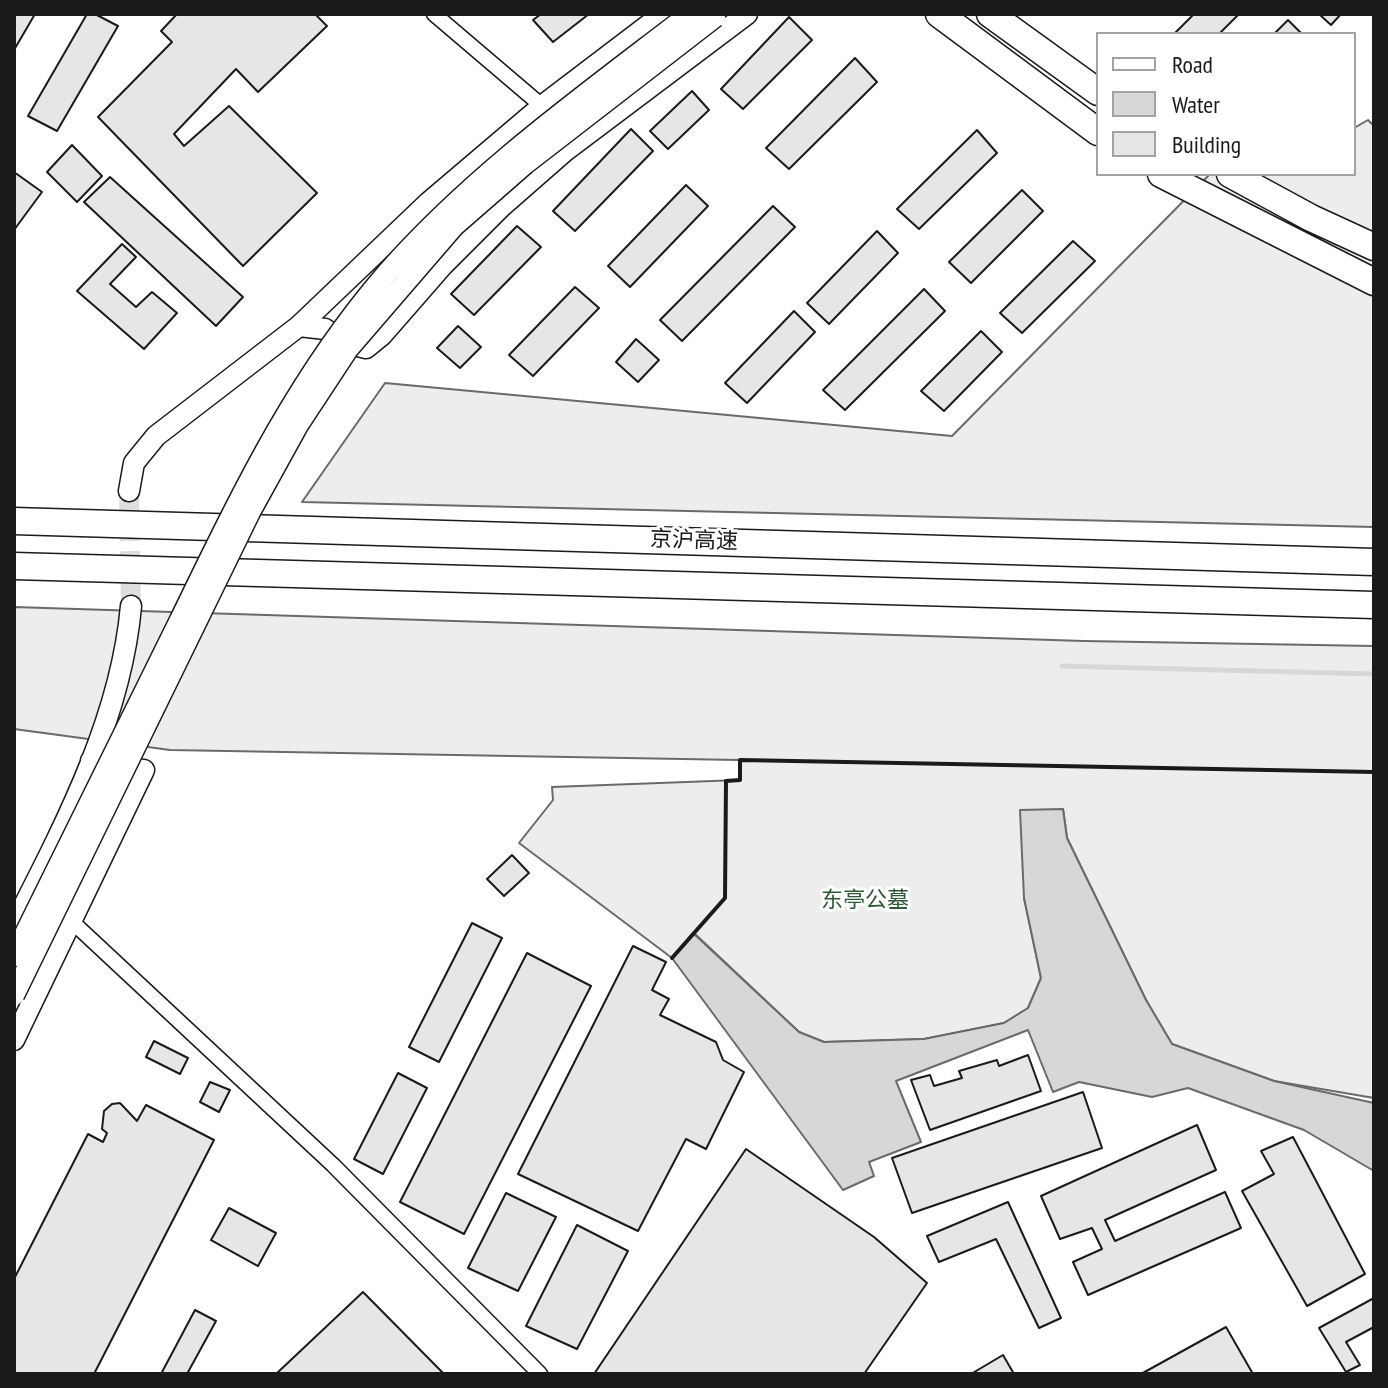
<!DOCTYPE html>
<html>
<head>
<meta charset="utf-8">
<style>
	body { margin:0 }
	#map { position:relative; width:1388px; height:1388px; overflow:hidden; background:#fff; font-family:"PT Sans Narrow",sans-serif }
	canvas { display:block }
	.frame { position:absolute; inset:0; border:16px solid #1a1a1a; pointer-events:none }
	.legend { position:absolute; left:1096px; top:32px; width:260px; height:144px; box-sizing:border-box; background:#fff; border:2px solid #a3a3a3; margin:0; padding:10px 14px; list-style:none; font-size:24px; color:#1a1a1a }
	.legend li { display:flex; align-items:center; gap:16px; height:40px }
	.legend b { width:40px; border:2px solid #a3a3a3 }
</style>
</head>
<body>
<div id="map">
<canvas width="1388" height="1388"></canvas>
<div class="frame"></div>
<ul class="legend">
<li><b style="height:10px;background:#fff"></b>Road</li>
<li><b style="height:22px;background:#d7d7d7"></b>Water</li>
<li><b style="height:22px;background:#e6e6e6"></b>Building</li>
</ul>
</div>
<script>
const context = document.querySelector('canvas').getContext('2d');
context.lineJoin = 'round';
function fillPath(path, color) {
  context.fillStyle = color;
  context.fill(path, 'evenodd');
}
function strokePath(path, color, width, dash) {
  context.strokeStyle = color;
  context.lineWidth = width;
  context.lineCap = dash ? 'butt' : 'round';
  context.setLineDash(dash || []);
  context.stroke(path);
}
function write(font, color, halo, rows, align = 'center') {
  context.font = font + ' "PT Sans Narrow","Noto Sans SC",sans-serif';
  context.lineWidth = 6;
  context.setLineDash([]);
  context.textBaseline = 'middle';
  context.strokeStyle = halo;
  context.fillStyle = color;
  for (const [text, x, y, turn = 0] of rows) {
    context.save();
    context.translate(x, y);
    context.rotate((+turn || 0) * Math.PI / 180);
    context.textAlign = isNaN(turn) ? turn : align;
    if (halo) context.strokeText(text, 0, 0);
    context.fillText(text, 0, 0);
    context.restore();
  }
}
const built = new Path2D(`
	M1368 120 1374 126V527L302 502 385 383 952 436 1210 174H1354V128Z
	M14 607 1084 641 1374 646V1098L1274 1081 1172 1044 1146 1000 1067 838 1063 809 1024 898 1041 978 1028 1008 1004 1023 924 1039 824 1042 799 1032 694 933 672 958 519 843 553 800 552 787 740 780 739 760 170 750 14 729Z`);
fillPath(built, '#ededed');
strokePath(built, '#6a6a6a', 2);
const water = new Path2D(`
	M1063 809 1067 838 1146 1000 1172 1044 1274 1081 1374 1103V1171L1304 1130 1188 1088 1152 1097 1079 1082 1053 1092 1028 1030 896 1081 921 1142 869 1162 874 1176 843 1190 672 958 693 933 799 1032 824 1042 924 1039 1004 1023 1028 1008 1041 978 1024 898 1020 810Z`);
fillPath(water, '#d7d7d7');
strokePath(water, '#6a6a6a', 2);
strokePath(new Path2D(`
	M1062 666 1374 674`), '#d7d7d7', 5);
const building = new Path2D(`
	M14 14H35L14 50Z
	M87 14H95L118 26 57 131 28 116Z
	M177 14H315L327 26 258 92 236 69 174 134 184 146 229 106 317 193 243 266 98 117 172 42 161 31Z
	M541 14H589L553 42 533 20Z
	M1194 14H1239L1219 34H1174Z
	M1319 14H1341L1331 25Z
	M789 17 812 40 743 109 721 89Z
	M1288 20 1302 34H1274Z
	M855 58 877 82 789 169 766 148Z
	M692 91 709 110 668 149 650 131Z
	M631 129 653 151 575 231 553 211Z
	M977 130 997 153 919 229 897 209Z
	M72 145 102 176 77 202 47 172Z
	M14 172 42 192 14 230Z
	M110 177 243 297 216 326 84 202Z
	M686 185 708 206 630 287 608 266Z
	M1022 190 1043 211 971 283 949 262Z
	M773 206 795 227 682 341 660 320Z
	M517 226 541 247 474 315 451 294Z
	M877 231 898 253 829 324 807 303Z
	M1073 241 1095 261 1022 333 1000 313Z
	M122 244 136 257 110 284 136 307 152 292 177 313 144 349 77 291Z
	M575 287 599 308 533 376 509 355Z
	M924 289 945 311 845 410 823 390Z
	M794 311 815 332 747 403 725 383Z
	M458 326 481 347 460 368 437 348Z
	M981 331 1002 352 944 411 921 391Z
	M636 339 659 360 638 382 616 362Z
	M512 855 529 873 504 896 487 879Z
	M472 923 502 938 439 1062 409 1047Z
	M633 946 666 962 652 990 669 999 660 1015 716 1042 723 1060 744 1072 706 1149 686 1139 638 1231 518 1174Z
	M527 953 591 986 464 1234 400 1202Z
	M154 1041 188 1058 180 1074 146 1057Z
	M1028 1055 1041 1091 930 1130 911 1080 930 1075 934 1086 962 1078 959 1071 997 1060 999 1066Z
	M398 1073 427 1088 383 1174 354 1159Z
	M210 1082 230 1090 219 1112 200 1102Z
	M1083 1092 1102 1148 912 1213 892 1158Z
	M120 1103 137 1121 146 1105 214 1140 94 1374H14V1279L88 1134 103 1142 107 1133 102 1129 104 1111 112 1104Z
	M1197 1125 1216 1170 1105 1220 1115 1241 1225 1192 1241 1228 1088 1295 1073 1262 1102 1249 1092 1228 1060 1239 1041 1196Z
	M1293 1137 1365 1274 1307 1306 1242 1191 1274 1174 1261 1151Z
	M746 1149 874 1237 927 1283 864 1374H594Z
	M506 1193 556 1217 518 1291 468 1268Z
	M1008 1202 1061 1318 1039 1328 996 1239 939 1262 927 1236Z
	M229 1208 276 1233 258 1266 211 1240Z
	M577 1225 628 1251 577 1349 526 1326Z
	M363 1292 444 1374H276Z
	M1374 1298V1327L1346 1342 1360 1365 1346 1372 1319 1328Z
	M195 1310 216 1321 187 1374H161Z
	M1226 1327 1253 1374H1141Z
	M1003 1355 1014 1374H971Z`);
fillPath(building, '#e6e6e6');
strokePath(building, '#1a1a1a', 2);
strokePath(new Path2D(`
	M129 491 131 606`), '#ddd', 20, [20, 10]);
const street = new Path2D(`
	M434 14 542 106
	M66 916 333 1165 540 1374`);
const secondary = new Path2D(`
	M299 326 325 329 343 342 366 348 382 335 443 265 501 207 565 151 747 14
	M129 491 134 463 156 436 299 326 429 202 542 106 663 14
	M14 925C65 825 121 719 131 606
	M14 1040 144 770 91 761`);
const highway = new Path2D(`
	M939 14 1098 132
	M990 14 1098 92
	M1161 174 1374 282
	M1230 174 1311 218 1374 247
	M14 521 1374 562
	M14 566 1374 605`);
strokePath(street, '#1a1a1a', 17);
strokePath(secondary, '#1a1a1a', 23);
strokePath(highway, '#1a1a1a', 29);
strokePath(street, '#fff', 14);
strokePath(secondary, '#fff', 20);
strokePath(highway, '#fff', 26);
const secondaryBridge = new Path2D(`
	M14 956C69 844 125 732 180 620 240 497 296 378 387 273 475 173 585 95 690 14
	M14 995 250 512 298 425 348 349 454 226 525 164 715 17`);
strokePath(secondaryBridge, '#1a1a1a', 23, []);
strokePath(secondaryBridge, '#fff', 20);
strokePath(new Path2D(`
	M672 958 725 898 726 781 740 780V760L1374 772`), '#1a1a1a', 4);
write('22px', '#1a1a1a', '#fff', [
	["京沪高速",694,541,2]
]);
write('22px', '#2b5a34', '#fff', [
	["东亭公墓",865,901]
]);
</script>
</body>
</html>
